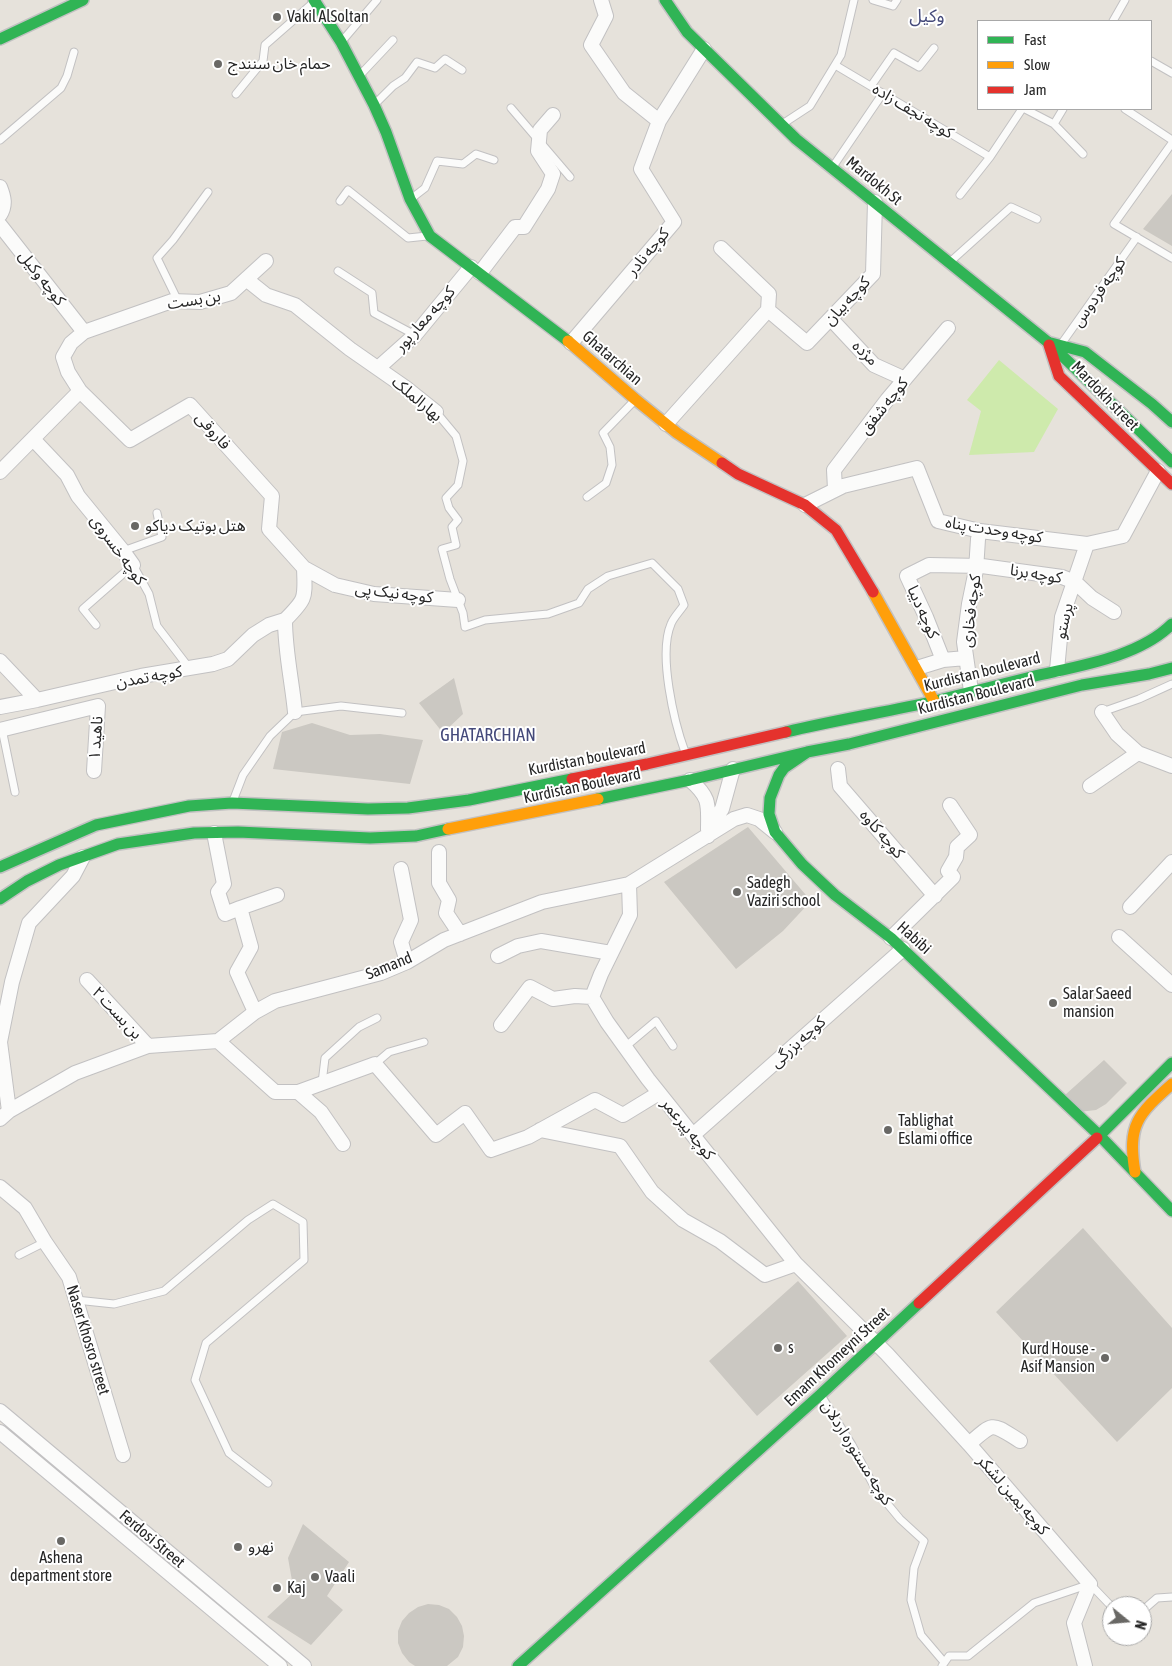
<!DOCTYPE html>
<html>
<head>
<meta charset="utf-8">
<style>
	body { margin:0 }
	#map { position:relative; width:1172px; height:1666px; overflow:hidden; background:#e6e2db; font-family:"Asap Condensed",sans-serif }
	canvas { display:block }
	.legend { position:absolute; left:977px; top:20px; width:175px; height:90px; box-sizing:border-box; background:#fff; border:1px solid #a8a8a8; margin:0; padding:6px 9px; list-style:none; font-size:15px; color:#262626 }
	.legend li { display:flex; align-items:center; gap:10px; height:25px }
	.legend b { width:25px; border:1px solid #a8a8a8 }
	.north { position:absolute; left:1102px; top:1596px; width:50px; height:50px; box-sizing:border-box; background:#fff; border:1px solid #a8a8a8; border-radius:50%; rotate:107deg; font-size:14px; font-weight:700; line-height:20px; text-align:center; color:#262626 }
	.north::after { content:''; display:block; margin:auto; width:18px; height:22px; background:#696865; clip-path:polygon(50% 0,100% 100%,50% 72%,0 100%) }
</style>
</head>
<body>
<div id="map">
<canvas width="1172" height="1666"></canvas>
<ul class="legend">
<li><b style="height:6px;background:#30b455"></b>Fast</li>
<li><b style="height:6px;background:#ff9f0a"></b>Slow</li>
<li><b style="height:6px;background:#e5322d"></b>Jam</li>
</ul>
<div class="north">N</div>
</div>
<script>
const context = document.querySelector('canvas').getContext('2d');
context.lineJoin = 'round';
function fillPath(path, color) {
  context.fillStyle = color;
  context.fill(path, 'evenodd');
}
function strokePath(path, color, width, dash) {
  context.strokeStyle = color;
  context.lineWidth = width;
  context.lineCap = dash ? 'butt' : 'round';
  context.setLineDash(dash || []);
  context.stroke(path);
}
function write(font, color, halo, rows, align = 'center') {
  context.font = font + ' "Asap Condensed","Noto Sans Arabic",sans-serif';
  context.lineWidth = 4;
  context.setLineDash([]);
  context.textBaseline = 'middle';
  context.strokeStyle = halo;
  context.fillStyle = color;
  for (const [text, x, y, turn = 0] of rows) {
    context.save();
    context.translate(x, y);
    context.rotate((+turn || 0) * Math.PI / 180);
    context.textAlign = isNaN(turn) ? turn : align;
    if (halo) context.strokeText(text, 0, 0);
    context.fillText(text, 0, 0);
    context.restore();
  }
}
fillPath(new Path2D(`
	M999 360 1058 409 1034 452 969 455 981 411 967 400Z`), '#ceeaac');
fillPath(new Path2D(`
	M1172 194V246L1143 229Z
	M454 678 463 714 443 733 419 703Z
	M312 723 350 735 380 734 423 740 410 784 273 769 282 732Z
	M748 827 811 901 783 931 736 969 664 882Z
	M1104 1060 1127 1083 1106 1104 1096 1110 1079 1112 1065 1095Z
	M1083 1228 1172 1328V1388L1117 1442 996 1312Z
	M798 1281 847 1336 757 1416 709 1361Z
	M303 1524 349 1562 327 1596 343 1610 311 1645 267 1617 294 1592 288 1558Z
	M428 1604 439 1605 449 1609 457 1617 462 1626 464 1636 463 1647 458 1657 447 1666H415L409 1662 402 1653 398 1643V1631L402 1621 409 1613 418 1607Z`), '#cbc8c2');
const lane = new Path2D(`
	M873 0 893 6 897 0
	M1113 21 1125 0
	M343 40 377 0
	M1151 61 1172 73
	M835 65 990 157
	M361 74 393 40
	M871 86 894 53 919 67 934 48
	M236 94 263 61 265 45 314 2
	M376 103 393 86 405 78 417 62 435 68 445 59 462 70
	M511 108 570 177
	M1025 109 1054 124 1063 109
	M1125 109 1172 140
	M784 123 810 106 841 55 854 0
	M1054 124 1083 154
	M0 140 61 88 67 76 74 52
	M1172 143 1114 224 1172 258
	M832 168 883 93
	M960 195 990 157 1022 109
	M412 198 425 188 437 161 463 164 476 154 494 160
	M340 201 348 190 408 238 427 236
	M950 262 1011 207 1037 219
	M338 271 372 293 374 313 415 335
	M178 301 157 258 173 240 208 192
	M1062 343 1137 237
	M436 412 456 436 463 461 458 485 446 498 449 508 458 520 452 527 456 545 442 549 450 579 463 613 465 627 485 620 548 614 579 603 588 589 608 576 652 563 678 589 684 605C680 611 673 618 671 624 658 654 674 722 685 752
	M587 497 606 483 612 465 610 447 603 433 635 400
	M123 551 162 537 157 513
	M96 625 83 609 133 565 149 594 157 626 190 669
	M1102 712 1139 699 1172 684
	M2 729 15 792
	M233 801 243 775 270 736 295 712 341 706 402 713
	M625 1047 656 1021 673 1046
	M375 1064 389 1052 424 1042
	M322 1083 325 1058 359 1027 377 1018
	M19 1255 45 1242
	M76 1300 114 1304 164 1291 248 1220 273 1204 303 1222 304 1260 206 1343 195 1380 229 1453 268 1483
	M822 1397 852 1445 876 1490 900 1519 924 1541 914 1568 911 1600 921 1635 944 1662
	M1142 1611 1157 1598 1172 1597
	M942 1666 949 1656H968L1034 1603 1090 1584 1112 1607`);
const street = new Path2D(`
	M601 0 606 16 591 45 624 93 659 121
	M0 187C4 197 6 205 0 215
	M0 225 84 332
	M721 248 769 294 768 310
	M480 273 515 227H524L548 189 553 174 538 151 540 130 553 115
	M246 279 266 295 295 305 350 349 406 388 436 412
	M768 310 807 343 873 274 875 202
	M831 319 874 365 905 379
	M571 343 674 222 641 169 659 121 704 49
	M378 368 415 335 471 267
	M80 391 130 440 190 405 272 496 269 529 304 568 335 585 374 594 458 600
	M666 424 768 310
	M33 439 67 475 78 496 123 551 133 565
	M0 472 80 391 68 372 63 357 71 343 84 332 172 301 200 302 231 293 266 261
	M835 489 834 470 887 400 948 328
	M805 505 843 486 917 468 938 521 980 531 1087 544 1123 536 1158 471
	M943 660 926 617 907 576 929 565 982 566 1062 577 1075 582 1092 598 1114 612
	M0 661 37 700
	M917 668 943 660 966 658
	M1057 670 1062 617 1087 544
	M971 691 964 642 969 604 976 570 978 539 980 531
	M0 707 37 700 141 676 213 664 228 659 253 635 269 625 285 620
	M295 712C292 681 285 651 285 620 307 598 305 598 304 568
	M1102 712 1117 734 1138 753 1172 766
	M0 730 98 706 94 771
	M838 769 840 786 935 896
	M690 780C711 798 708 805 708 830
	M1090 786 1138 753
	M214 833 224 884 218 892 225 914 240 908 251 947 237 972 255 1012
	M708 836 715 819 722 809 733 769
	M439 852V883L449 900 446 913 460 934
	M401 869 411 920 401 942 407 962
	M629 884 630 915 601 974 592 997 607 1022 648 1079 796 1264 887 1354 969 1444 1090 1584 1074 1623 1085 1666
	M1130 907 1172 862
	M240 908 277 895
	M1119 937 1172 985
	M891 938 953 877 948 871 956 857 957 847 970 835 950 805
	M498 956 518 946 541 941 611 953
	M87 980 148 1046
	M501 1025 530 987 553 999 575 996 592 997
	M218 1041 275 1092H298L321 1112 343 1144
	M298 1092 375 1064 436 1135 465 1113 491 1150 528 1137 595 1100 623 1115 659 1093
	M9 1111 0 1042 12 982 29 923 73 876 83 857
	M0 1119 9 1111 75 1073 148 1046 218 1041 255 1012 275 1001 381 973 407 962 444 940 542 902 629 884 734 819 747 815 759 819 775 832
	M540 1130 620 1146 652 1192 683 1220 720 1241 765 1275 796 1264
	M693 1135 903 949
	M0 1187 25 1208 45 1242 69 1277 123 1455
	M0 1411 304 1666
	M0 1432 280 1666
	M969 1444C995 1421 991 1423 1020 1441`);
const fast = new Path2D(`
	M314 0 341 42 374 105 386 132 410 199 430 236 568 341
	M665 0 687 32 796 139 1049 343 1172 462
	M0 39 83 0
	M1051 343 1085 352 1152 404 1172 422
	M786 732C836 720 886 712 935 701 967 693 999 685 1031 677 1077 666 1138 658 1172 624
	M806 753 784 768 779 775 770 798 769 814 775 832 802 864 835 895 891 938 1100 1136 1172 1211
	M598 799 690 780 807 752 849 744 1082 685 1149 674 1172 668
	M0 867 96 825 189 806 232 803 368 809 408 808 469 800 572 779
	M0 899 27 881 59 865 118 844 194 833 238 832 370 838 416 836 448 829
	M1097 1138 1172 1063
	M518 1666 820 1395 919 1303`);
const slow = new Path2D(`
	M568 341 635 399 677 433 722 463
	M873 592 934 701
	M448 829 598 799
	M1135 1172C1127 1125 1138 1114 1172 1084`);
const jam = new Path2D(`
	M1049 345 1059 376 1172 484
	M722 463 738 474 805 505 836 530 873 592
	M572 779 647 764 786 732
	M919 1303 1097 1138`);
strokePath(lane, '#c2c1c2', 9);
strokePath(street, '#c2c1c2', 16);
strokePath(fast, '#c2c1c2', 14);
strokePath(slow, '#c2c1c2', 14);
strokePath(jam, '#c2c1c2', 14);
strokePath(lane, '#fbfbfa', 7);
strokePath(street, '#fbfbfa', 14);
strokePath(fast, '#30b455', 11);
strokePath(slow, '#ff9f0a', 11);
strokePath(jam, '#e5322d', 11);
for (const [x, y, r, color] of [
	[277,17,5,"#696865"],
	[218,64,5,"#696865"],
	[135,526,5,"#696865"],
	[737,892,5,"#696865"],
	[1053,1003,5,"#696865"],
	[888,1130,5,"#696865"],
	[778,1348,5,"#696865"],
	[1105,1358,5,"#696865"],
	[61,1541,5,"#696865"],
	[238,1547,5,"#696865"],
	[315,1577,5,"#696865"],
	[277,1588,5,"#696865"]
]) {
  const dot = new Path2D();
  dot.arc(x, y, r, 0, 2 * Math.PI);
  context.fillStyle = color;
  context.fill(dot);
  strokePath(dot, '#fff', 2);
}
write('16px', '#262626', '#fff', [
	["Vakil AlSoltan",287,17],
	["حمام خان سنندج",228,64],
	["هتل بوتیک دیاکو",145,526],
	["Sadegh",747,883],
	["Vaziri school",747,901],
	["Salar Saeed",1063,994],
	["mansion",1063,1012],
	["Tablighat",898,1121],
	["Eslami office",898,1139],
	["s",788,1348],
	["Kurd House -",1095,1349,"right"],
	["Asif Mansion",1095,1367,"right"],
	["نهرو",248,1547],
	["Ashena",61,1558,"center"],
	["department store",61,1576,"center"],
	["Vaali",325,1577],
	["Kaj",287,1588]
], 'left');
write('16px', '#262626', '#fff', [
	["کوچه نجف زاده",913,111,31],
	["Mardokh St",874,181,39],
	["کوچه نادر",648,252,-50],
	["کوچه وکیل",42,278,52],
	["کوچه فردوس",1099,292,-55],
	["بن بست",194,300,-9],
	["کوچه بیان",847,301,-47],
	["کوچه معار پور",425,319,-48],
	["مژده",865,353,43],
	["Ghatarchian",612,358,41],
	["Mardokh street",1105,396,46],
	["بهارالملک",417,399,40],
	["کوچه شفق",884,406,-51],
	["فاروقی",213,431,48],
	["کوچه وحدت پناه",994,530,9],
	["کوچه خسروی",118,550,54],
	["کوچه برنا",1036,574,9],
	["کوچه نیک پی",394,593,7],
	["کوچه فخاری",971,611,-83],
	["کوچه دیبا",923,612,66],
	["پرستو",1064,621,-77],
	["Kurdistan boulevard",982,672,-14],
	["کوچه تمدن",149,677,-10],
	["Kurdistan Boulevard",976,695,-14],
	["ناهید ۱",96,738,-86],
	["Kurdistan boulevard",587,759,-11],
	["Kurdistan Boulevard",582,786,-12],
	["کوچه کاوه",882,834,49],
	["Habibi",914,938,42],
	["Samand",389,966,-22],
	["بن بست ۲",117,1013,47],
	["کوچه بزرگی",798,1042,-42],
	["کوچه پیرعمر",688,1129,51],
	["Naser Khosro street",88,1340,73],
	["Emam Khomeyni Street",837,1357,-43],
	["کوچه مستوره اردلان",857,1453,58],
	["کوچه یمین لشکر",1013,1495,49],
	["Ferdosi Street",152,1539,40]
]);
write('18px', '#44497a', '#fff', [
	["وکیل",927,16],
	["GHATARCHIAN",488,735]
]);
</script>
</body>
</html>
